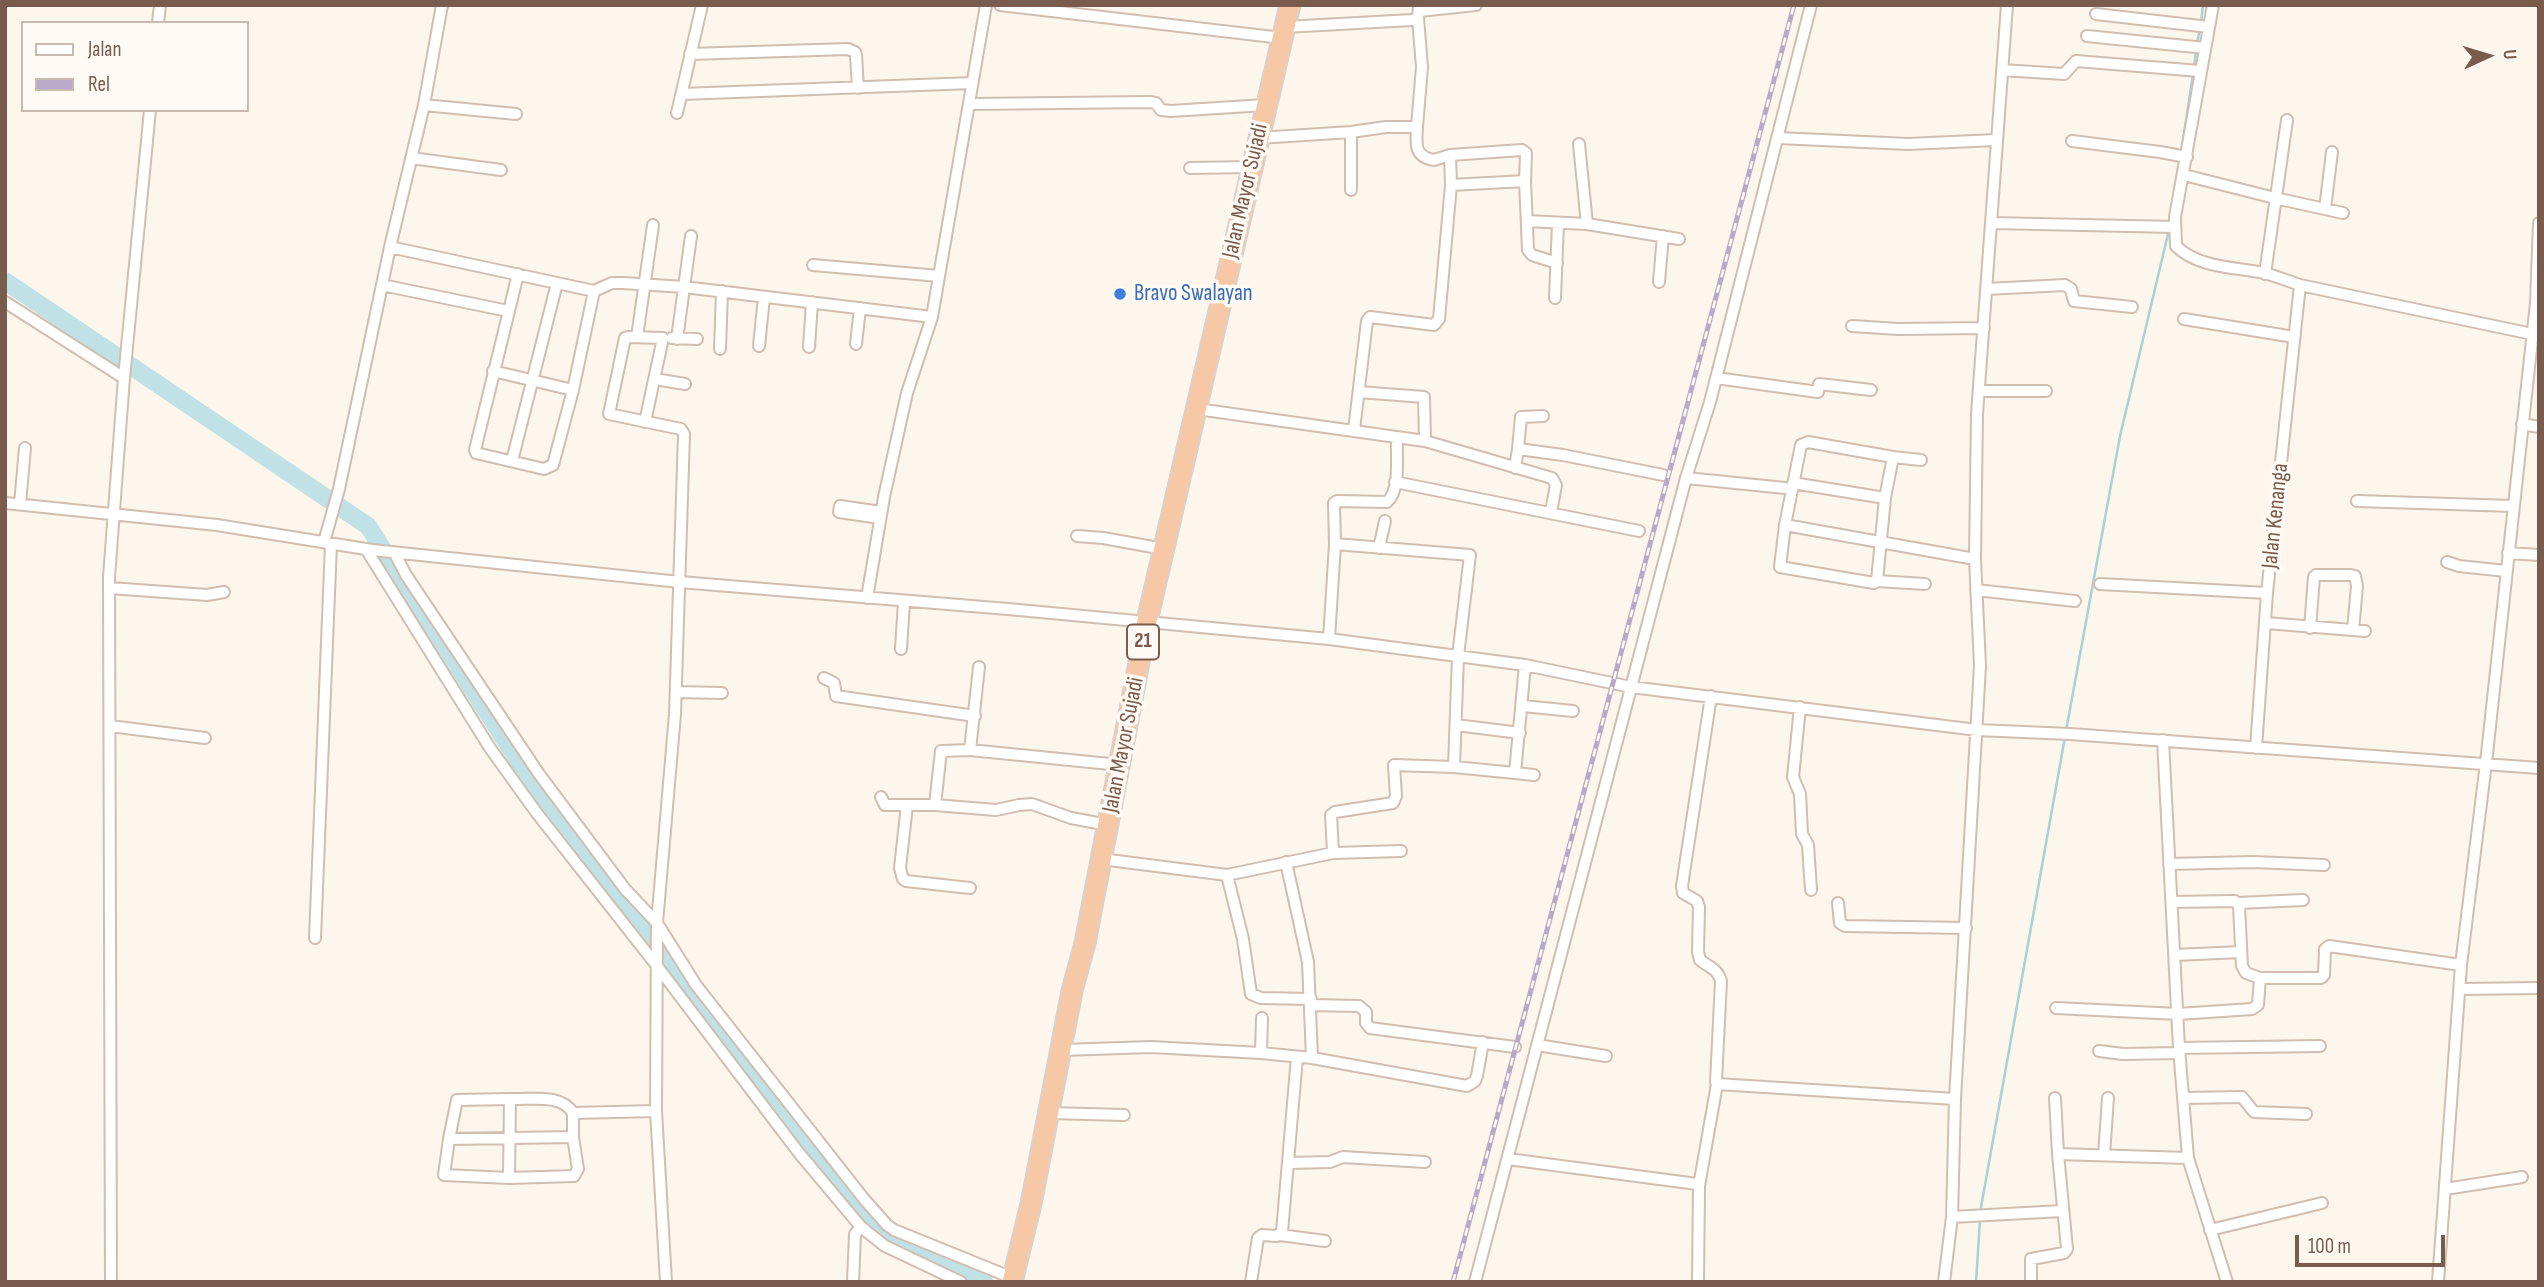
<!DOCTYPE html>
<html>
<head>
<meta charset="utf-8">
<style>
	body { margin:0 }
	#map { position:relative; width:2544px; height:1287px; overflow:hidden; background:#fdf6ec; font-family:"Sofia Sans Condensed",sans-serif }
	canvas { display:block }
	.frame { position:absolute; inset:0; border:7px solid #795c4e; pointer-events:none }
	.legend { position:absolute; left:21px; top:21px; width:228px; height:91px; box-sizing:border-box; background:#fffaf3; border:2px solid #c9bbb1; margin:0; padding:9px 12px; list-style:none; font-size:21px; color:#795c4e }
	.legend li { display:flex; align-items:center; gap:14px; height:35px }
	.legend b { width:35px; border:2px solid #c9bbb1 }
	.north { position:absolute; left:2453px; top:21px; width:70px; height:70px; -webkit-text-stroke:5px #fffaf3; paint-order:stroke; rotate:86deg; font-size:19px; font-weight:700; line-height:28px; text-align:center; color:#795c4e }
	.north::after { content:''; display:block; margin:auto; width:24px; height:32px; background:#795c4e; clip-path:polygon(50% 0,100% 100%,50% 72%,0 100%) }
	.scale { position:absolute; left:2295px; top:1235px; width:150px; height:32px; box-sizing:border-box; border:4px solid #795c4e; border-top:0; padding-left:9px; font-size:21px; line-height:24px; white-space:nowrap; color:#795c4e; -webkit-text-stroke:5px #fffaf3; paint-order:stroke }
</style>
</head>
<body>
<div id="map">
<canvas width="2544" height="1287"></canvas>
<div class="frame"></div>
<ul class="legend">
<li><b style="height:9px;background:#fff"></b>Jalan</li>
<li><b style="height:9px;background:#b9a9c8"></b>Rel</li>
</ul>
<div class="north">U</div>
<div class="scale">100 m</div>
</div>
<script>
const context = document.querySelector('canvas').getContext('2d');
context.lineJoin = 'round';
function strokePath(path, color, width, dash) {
  context.strokeStyle = color;
  context.lineWidth = width;
  context.lineCap = dash ? 'butt' : 'round';
  context.setLineDash(dash || []);
  context.stroke(path);
}
function write(font, color, halo, rows, align = 'center') {
  context.font = font + ' "Sofia Sans Condensed",sans-serif';
  context.lineWidth = 7;
  context.setLineDash([]);
  context.textBaseline = 'middle';
  context.strokeStyle = halo;
  context.fillStyle = color;
  for (const [text, x, y, turn = 0] of rows) {
    context.save();
    context.translate(x, y);
    context.rotate((+turn || 0) * Math.PI / 180);
    context.textAlign = isNaN(turn) ? turn : align;
    if (halo) context.strokeText(text, 0, 0);
    context.fillText(text, 0, 0);
    context.restore();
  }
}
strokePath(new Path2D(`
	M2201 23 2203 5
	M2197 43 2200 29
	M2194 68 2196 50
	M2181 154 2193 74
	M2066 731 2120 436 2169 230
	M1980 1213 2065 737
	M1976 1282 1980 1220`), '#a6d2d8', 2.5);
strokePath(new Path2D(`
	M5 281 368 526 553 815 881 1233 984 1282`), '#c0e2e7', 18);
const minor = new Path2D(`
	M1000 5 1282 38
	M2213 5 2175 217 2176 246C2198 268 2235 267 2264 273 2276 276 2288 281 2300 285L2532 334
	M1419 11 1476 5
	M2096 14 2209 27
	M158 23 160 5
	M1285 27 1412 20 1418 18 1419 5
	M2087 36 2205 48
	M690 54 848 49 855 52 856 55 858 88
	M2002 70 2064 74 2076 61 2200 71
	M682 94 972 83
	M970 104 1150 102 1156 103 1161 110 1171 111 1265 105
	M424 105 516 114
	M677 113 702 5
	M1417 127 1422 67 1418 18
	M1351 132V190
	M1258 138 1351 132 1386 127H1417C1416 144 1414 157 1434 160L1450 155 1451 185 1439 319 1434 325 1370 317 1367 321 1354 430
	M1778 138 1908 144 1996 140
	M2072 141 2160 152 2187 157
	M1579 144 1587 224
	M1450 155 1522 150 1526 153 1525 181 1451 185
	M411 158 501 170
	M1190 168 1251 167
	M2184 175 2275 198 2343 213
	M1525 181 1528 250 1532 255 1557 263
	M2325 209 2332 152
	M1527 221 1587 224 1679 239
	M1992 223 2175 227
	M390 247 594 291 612 283H623L684 287 932 317
	M813 265 939 276
	M518 274 475 450 476 453 544 469 553 465 573 390 594 291
	M2265 274 2287 120
	M1659 282 1663 236
	M382 285 508 311
	M1986 289 2065 285 2071 289 2074 301 2132 307
	M1555 298 1558 223
	M5 302 124 378
	M2184 319 2294 337
	M1852 326 1898 329 1984 328
	M637 337 653 225
	M672 338 697 339
	M677 339 691 236
	M856 344 860 308
	M759 346 764 297
	M809 347 812 302
	M720 349 722 291
	M493 371 573 390
	M1716 378 1818 392 1819 384 1871 390
	M655 379 685 384
	M1979 391H2046
	M1359 392 1424 397 1425 441
	M1197 409 1425 441 1552 478 1556 485 1551 512
	M645 422 663 338 628 337 625 338 609 414 681 429 684 434 675 714 657 923 656 1111 666 1282
	M2522 424 2539 427
	M1808 442 1893 457 1885 498 1877 581 1874 583 1780 567 1785 525 1801 445Z
	M1518 449 1521 417 1543 416
	M1893 457 1921 460
	M512 461 557 283
	M1515 468 1518 449 1563 455 1663 475
	M1686 478 1785 488
	M1395 482 1639 531
	M1793 483 1885 498
	M2357 501 2513 506
	M5 503 217 525 372 550 680 582 1008 609 1329 639 1525 665 1631 687 1977 730 2070 734 2539 768
	M20 504 25 448
	M880 518 839 512 840 506 881 512
	M1785 525 1975 559
	M1077 536 1103 538 1164 549
	M324 542 339 489 390 247 424 105 442 5
	M1335 544 1470 555 1458 656 1454 767 1515 773 1525 665
	M1379 548 1385 521
	M366 549 490 748 536 812 657 966 799 1153 861 1227 885 1246 961 1282
	M394 552 406 575 539 774 625 889 657 923 696 985 864 1199 887 1225 894 1230 1015 1279
	M2508 553 2539 555
	M2447 562 2459 566 2506 571
	M1877 581 1925 584
	M2100 584 2267 593
	M110 588 207 595 224 592
	M1976 590 2075 601
	M867 598 884 497 907 393 932 317 986 5
	M2266 623 2365 631
	M2310 628 2314 577 2316 575H2351L2355 576 2357 586 2353 630
	M1329 639 1335 544 1334 503 1337 501 1387 502C1401 490 1396 455 1397 437
	M901 649 904 602
	M979 667 970 750 1120 765
	M824 678 834 683 836 696 975 716
	M676 692 722 693
	M1711 696 1682 886 1683 893 1697 901 1699 907 1698 952 1700 960C1710 968 1717 968 1721 981L1716 1082 1717 1084 1955 1099
	M1523 706 1573 711
	M1800 707 1793 777 1800 794 1802 834 1808 845 1811 890
	M1456 725 1520 733
	M110 726 205 738
	M2163 740 2179 1048 2188 1158 2227 1282
	M2256 748 2267 593 2300 285
	M970 750 941 751 935 805 996 810 1019 805 1032 804 1071 818 1108 825
	M1515 773 1534 775
	M881 797 885 805H935
	M907 805 900 868 903 879 906 881 970 888
	M1333 853 1331 815 1335 812 1393 803 1396 796 1394 765 1454 767
	M1101 859 1227 875 1243 939 1251 994 1261 998 1311 999
	M1286 862 1308 962 1312 1058
	M2169 864 2253 862 2324 865
	M1227 875 1333 853 1401 851
	M2172 902 2235 901 2239 906 2242 966 2246 973 2260 978H2321L2324 975 2325 949 2329 946 2461 965
	M1838 903 1840 923 1845 926 1966 928
	M2238 903 2303 900
	M315 938 331 544
	M2175 955 2241 952
	M2460 989 2539 988
	M1311 1005 1359 1006 1366 1012V1023L1370 1028 1515 1047
	M2056 1008 2178 1014 2252 1009 2258 1005 2260 978
	M1537 1045 1606 1056
	M2179 1048 2320 1046
	M1062 1050 1151 1047 1261 1053 1312 1058 1467 1086 1475 1081 1477 1076 1483 1042
	M2099 1051 2123 1054 2180 1053
	M1261 1053 1262 1018
	M2055 1098 2058 1154
	M2183 1098 2242 1097 2254 1112 2306 1114
	M510 1099 457 1100 449 1139 444 1175 509 1178 510 1099C531 1100 561 1093 573 1113L656 1111
	M1049 1113 1124 1115
	M449 1139 573 1137V1113
	M2104 1155 2108 1098
	M1508 1159 1697 1184 1699 1186 1698 1282
	M1289 1163 1330 1162 1343 1157 1425 1162
	M509 1178 574 1176 578 1169 573 1137
	M1699 1186 1717 1084
	M2445 1189 2522 1177
	M1952 1217 2062 1211
	M2210 1230 2322 1203
	M1280 1235 1325 1241
	M111 1282 109 577 124 378 150 110
	M853 1282 855 1234 861 1227
	M1251 1282 1258 1238 1262 1235 1277 1236 1282 1232 1297 1057
	M1475 1282 1686 478 1710 402 1811 5
	M1944 1282 1952 1217 1955 1099 1980 666 1975 559 1977 414 2007 5
	M2031 1282V1259L2064 1253 2067 1249 2058 1154 2188 1158
	M2438 1282 2461 965 2486 763 2536 303 2539 223`);
const trunk = new Path2D(`
	M1012 1282 1031 1204 1072 991 1085 943 1147 621 1290 5`);
strokePath(minor, '#d0beb1', 14);
strokePath(trunk, '#d9d1cd', 23);
strokePath(minor, '#fff', 10);
strokePath(trunk, '#f7c8a6', 19);
const rail = new Path2D(`
	M1453 1282 1794 5`);
strokePath(rail, '#b9a9c8', 5);
strokePath(rail, '#fffaf3', 2.5, [8]);
for (const [x, y, r, color] of [
	[1120,294,7,"#3f7fe0"]
]) {
  const dot = new Path2D();
  dot.arc(x, y, r, 0, 2 * Math.PI);
  context.fillStyle = color;
  context.fill(dot);
  strokePath(dot, '#fffaf3', 2.5);
}
for (const [x, y, w] of [
	[1143,642,32]
]) {
  const box = new Path2D();
  box.roundRect(x - w / 2, y - 17.5, w, 35, 5);
  context.fillStyle = '#fffaf3';
  context.fill(box);
  strokePath(box, '#795c4e', 2);
}
write('bold 21px', '#795c4e', null, [
	["21",1143,642]
]);
write('23px', '#795c4e', '#fffaf3', [
	["Jalan Mayor Sujadi",1246,191,-77],
	["Jalan Kenanga",2276,516,-84],
	["Jalan Mayor Sujadi",1124,745,-79]
]);
write('23px', '#366cbe', '#fffaf3', [
	["Bravo Swalayan",1134,294]
], 'left');
</script>
</body>
</html>
